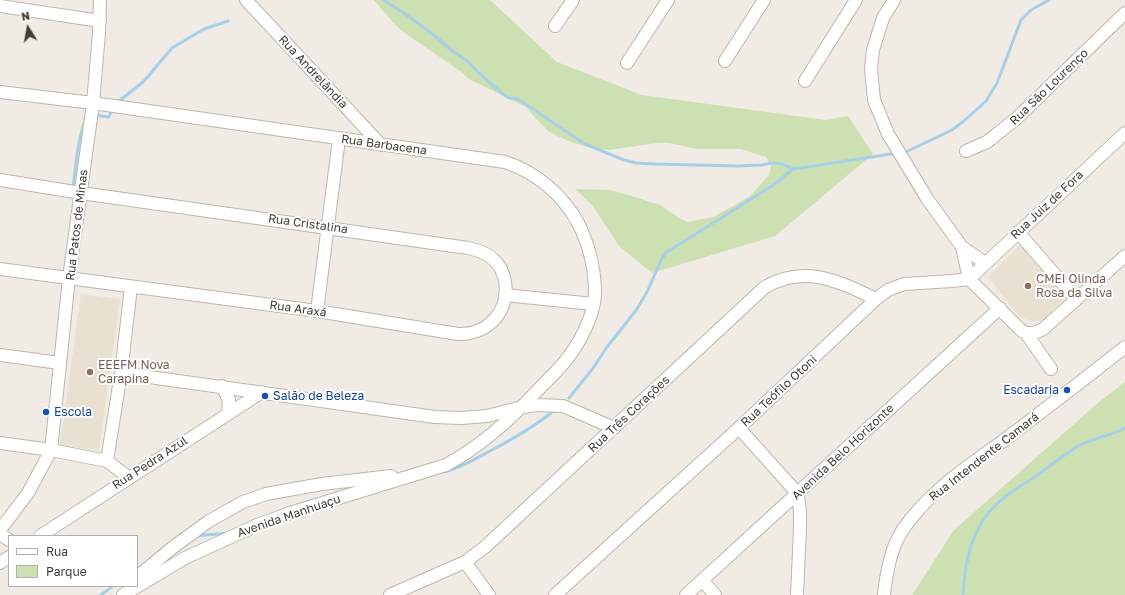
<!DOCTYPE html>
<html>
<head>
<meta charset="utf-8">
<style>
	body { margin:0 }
	#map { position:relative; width:1125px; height:595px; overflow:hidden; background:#f0ece5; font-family:"Golos Text",sans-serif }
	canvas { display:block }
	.legend { position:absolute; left:8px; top:535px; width:130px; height:52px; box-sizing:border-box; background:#fff; border:1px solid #b3b1ae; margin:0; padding:5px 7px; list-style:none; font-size:12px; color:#423c35 }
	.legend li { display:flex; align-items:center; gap:8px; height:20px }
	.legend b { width:20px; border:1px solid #b3b1ae }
	.north { position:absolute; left:8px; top:8px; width:40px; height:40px; -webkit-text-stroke:3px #fff; paint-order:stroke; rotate:349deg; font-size:11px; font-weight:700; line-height:16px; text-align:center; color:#423c35 }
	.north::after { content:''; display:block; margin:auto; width:14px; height:18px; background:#423c35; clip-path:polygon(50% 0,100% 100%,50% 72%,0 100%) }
</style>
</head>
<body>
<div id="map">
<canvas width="1125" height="595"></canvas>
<ul class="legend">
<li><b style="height:5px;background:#fff"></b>Rua</li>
<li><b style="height:11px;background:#cde0b2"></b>Parque</li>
</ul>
<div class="north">N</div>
</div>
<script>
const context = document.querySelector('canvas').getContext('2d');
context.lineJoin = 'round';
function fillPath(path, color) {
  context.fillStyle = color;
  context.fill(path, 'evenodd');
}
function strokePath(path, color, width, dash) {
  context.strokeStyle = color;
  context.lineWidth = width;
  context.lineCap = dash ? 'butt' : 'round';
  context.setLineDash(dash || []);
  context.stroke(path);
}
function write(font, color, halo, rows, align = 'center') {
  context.font = font + ' "Golos Text",sans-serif';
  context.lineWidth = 4;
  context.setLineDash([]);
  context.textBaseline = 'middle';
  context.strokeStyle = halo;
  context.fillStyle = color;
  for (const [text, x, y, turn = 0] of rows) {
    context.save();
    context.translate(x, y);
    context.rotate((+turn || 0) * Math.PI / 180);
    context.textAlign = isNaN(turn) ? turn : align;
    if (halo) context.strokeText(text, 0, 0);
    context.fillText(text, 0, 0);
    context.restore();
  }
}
fillPath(new Path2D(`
	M1022 243 1068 295 1041 321H1030L1020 317 988 277Z
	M81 294 120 299 99 450 60 445Z`), '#e8e0d0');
fillPath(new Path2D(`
	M374 0H490L557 62 642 95 826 120 848 116 873 154 775 236 652 273 619 246 593 206 575 189 611 190 625 194 660 205 679 218 688 222 713 217 749 197 769 175 771 166 766 157 741 149H697L669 143H657L609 150 594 149 568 141 549 132 539 122 526 107 469 79 460 71 402 31 391 20Z
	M1125 382V595H912L954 530 1099 402Z`), '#cde0b2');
strokePath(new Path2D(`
	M383 0 404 13 435 36 451 50 466 60 479 73 504 95 509 98 518 99 585 144 624 160 636 163 654 164 738 166 761 165 773 163 782 164 794 169 891 154
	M118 102 144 81 172 48 204 29 228 21
	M94 115 109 117 112 109
	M908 151 952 130 965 120 986 101 997 83 1021 20 1031 10 1049 0
	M73 188C76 166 77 142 85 121
	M569 398 594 367 607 347 637 309 647 292 662 258 667 252 775 184 793 169
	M444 472C461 468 475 459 490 451 511 440 532 428 551 413
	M280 522 307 514
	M196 536 228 533
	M101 595 113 586
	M963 595C965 561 971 527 998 503 1008 493 1021 486 1033 478 1048 468 1062 456 1078 446 1093 438 1110 436 1125 428`), '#a7d0e7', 3);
const minor = new Path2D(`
	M246 0 381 145
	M894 0 883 18 873 50 871 69 874 100 888 134 928 200 962 247 985 263
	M0 6 100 21
	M555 26 573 0
	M725 61 764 0
	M627 63 668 0
	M805 81 856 0
	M0 92 93 103 505 162C536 172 563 195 578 223 589 244 595 270 595 293 595 313 581 340 570 355 561 368 548 379 537 391 510 420 481 446 446 465L290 513 257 525 185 558 123 595
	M966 151 987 142 1017 118 1125 13
	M0 180 81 193 468 248C478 250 488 253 495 261 500 265 502 271 504 277 512 308 490 335 458 334L317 311 0 269
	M1018 232 1076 299
	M962 247 969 279
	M969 279 1125 133
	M969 279 1022 331C1029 335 1036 333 1043 329L1125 256
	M505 295 593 304
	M317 311 339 139
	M1026 333 1051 369
	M0 355 60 363
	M121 373 435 417 462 418 487 416 522 407 537 405 563 406 614 428
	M222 386 229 400 228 413
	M739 428 798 494 800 512V528L797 595
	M0 443 51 450 107 461 128 477
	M107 461 121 373 131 287
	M0 530 28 493 51 450 69 278 93 103 99 33 100 0
	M0 534 9 540
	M40 536 262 392
	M465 562 489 595
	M0 563 9 557
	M137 577 172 548 209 521 243 502 266 494 322 484 391 476
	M702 580 715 595
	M390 595 465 562 485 547 765 287C805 264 838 281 876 299
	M555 595 739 428 876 299 888 290 904 284 952 281 969 279
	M686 595 1000 308
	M884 595C886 574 890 550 902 531 926 494 967 467 1003 441 1044 410 1085 379 1125 347`);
strokePath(minor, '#bdb6ac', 14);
strokePath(minor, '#fff', 12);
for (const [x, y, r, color] of [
	[1028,286,4,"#8d6e63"],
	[90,372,4,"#8d6e63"],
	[1067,390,4,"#1a4fb4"],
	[265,396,4,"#1a4fb4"],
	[46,412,4,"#1a4fb4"]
]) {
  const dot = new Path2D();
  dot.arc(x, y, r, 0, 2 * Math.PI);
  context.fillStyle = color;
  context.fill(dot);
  strokePath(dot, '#fff', 1.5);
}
write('12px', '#423c35', '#fff', [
	["Rua Andrelândia",313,72,47],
	["Rua São Lourenço",1049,87,-44],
	["Rua Barbacena",384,145,8],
	["Rua Juiz de Fora",1047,205,-43],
	["Rua Cristalina",308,224,8],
	["Rua Patos de Minas",77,225,-83],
	["Rua Araxá",298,309,8],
	["Rua Teófilo Otoni",779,391,-43],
	["Rua Três Corações",629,414,-43],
	["Avenida Belo Horizonte",843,452,-43],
	["Rua Intendente Camará",984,457,-38],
	["Rua Pedra Azul",150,463,-33],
	["Avenida Manhuaçu",289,516,-19]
]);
write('12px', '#785e54', '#fff', [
	["CMEI Olinda",1036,279],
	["Rosa da Silva",1036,293],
	["EEEFM Nova",98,365],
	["Carapina",98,379]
], 'left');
write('12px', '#164399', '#fff', [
	["Escadaria",1059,390,"right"],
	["Salão de Beleza",273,396],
	["Escola",54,412]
], 'left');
</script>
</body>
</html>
